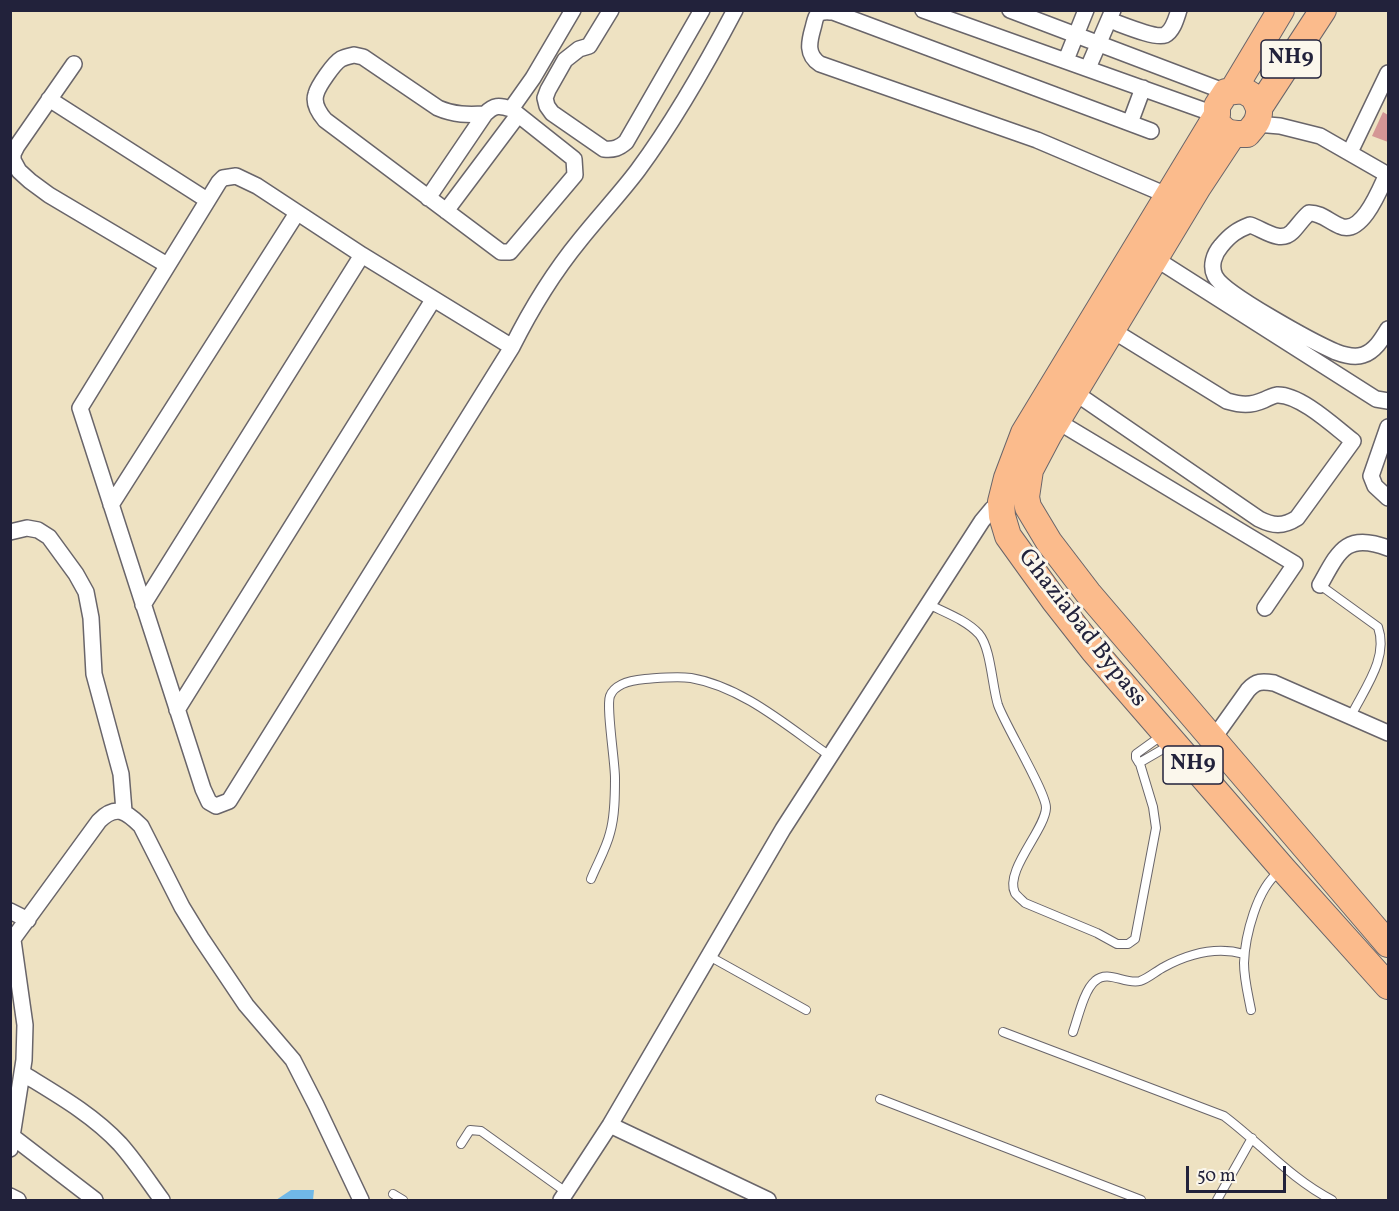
<!DOCTYPE html>
<html>
<head>
<meta charset="utf-8">
<style>
	body { margin:0 }
	#map { position:relative; width:1399px; height:1211px; overflow:hidden; background:#eee2c2; font-family:Vollkorn,serif }
	canvas { display:block }
	.frame { position:absolute; inset:0; border:12px solid #22223b; pointer-events:none }
	.scale { position:absolute; left:1186px; top:1166px; width:100px; height:27px; box-sizing:border-box; border:3px solid #22223b; border-top:0; padding-left:8px; font-size:18px; line-height:21px; white-space:nowrap; color:#22223b; -webkit-text-stroke:4px #fbf7ec; paint-order:stroke }
</style>
</head>
<body>
<div id="map">
<canvas width="1399" height="1211"></canvas>
<div class="frame"></div>
<div class="scale">50 m</div>
</div>
<script>
const context = document.querySelector('canvas').getContext('2d');
context.lineJoin = 'round';
function fillPath(path, color) {
  context.fillStyle = color;
  context.fill(path, 'evenodd');
}
function strokePath(path, color, width, dash) {
  context.strokeStyle = color;
  context.lineWidth = width;
  context.lineCap = dash ? 'butt' : 'round';
  context.setLineDash(dash || []);
  context.stroke(path);
}
function write(font, color, halo, rows, align = 'center') {
  context.font = font + ' Vollkorn,serif';
  context.lineWidth = 6;
  context.setLineDash([]);
  context.textBaseline = 'middle';
  context.strokeStyle = halo;
  context.fillStyle = color;
  for (const [text, x, y, turn = 0] of rows) {
    context.save();
    context.translate(x, y);
    context.rotate((+turn || 0) * Math.PI / 180);
    context.textAlign = isNaN(turn) ? turn : align;
    if (halo) context.strokeText(text, 0, 0);
    context.fillText(text, 0, 0);
    context.restore();
  }
}
fillPath(new Path2D(`
	M291 1190H314L313 1200H276Z`), '#70b8e7');
fillPath(new Path2D(`
	M1383 112 1388 115V142L1372 136Z`), '#d49695');
const service = new Path2D(`
	M1320 585 1378 627C1389 658 1364 689 1351 716
	M928 604C946 613 966 620 979 634 991 648 992 686 998 705 1005 725 1047 794 1046 808 1045 830 1004 871 1015 893 1017 896 1022 900 1025 903L1097 933 1117 944H1128L1135 939 1156 828 1153 807 1140 764
	M1161 736 1136 754V758L1139 763 1170 745
	M591 879C597 864 606 849 610 833 615 816 615 795 615 778 615 761 606 707 610 696 615 683 633 680 645 679 660 678 676 676 691 678 743 687 788 727 830 756
	M709 956 806 1010
	M1251 1010C1248 994 1244 979 1244 963 1245 936 1257 888 1279 872
	M1003 1032 1224 1116C1260 1143 1291 1179 1332 1200
	M1073 1032C1078 1018 1084 990 1095 981 1108 969 1125 985 1140 981 1149 978 1156 971 1164 967 1190 953 1216 946 1244 954
	M880 1099 1141 1200
	M461 1144 470 1130 481 1131 566 1192
	M393 1194 403 1200
	M1217 1200 1252 1138`);
const minor = new Path2D(`
	M611 10 589 46 579 49 565 60 548 90 545 98 547 106 552 113 604 149C614 150 619 148 626 142L702 10
	M923 10 1217 115
	M1010 10 1226 92
	M1109 20C1121 24 1155 39 1165 35 1173 31 1176 19 1179 10
	M354 55 363 57 438 108C454 115 468 115 485 114 494 105 499 105 511 109L574 159 575 175 510 252H501L325 120C319 113 313 103 316 94 318 86 334 63 341 59 345 57 350 56 354 55Z
	M1066 60 1086 10
	M74 64 17 146 13 154V160L19 171 30 181 49 195 167 265
	M1088 68 1113 10
	M49 99 207 200
	M511 109 533 78 573 10
	M1130 123 1143 88
	M1256 124 1280 126 1320 136 1388 175
	M1151 131 833 12C828 12 822 11 818 14 815 17 814 25 813 28 809 42 806 55 820 64L1037 140 1169 196
	M1350 152 1388 73
	M1387 174C1380 189 1362 236 1340 226 1328 221 1322 213 1309 213 1302 219 1298 226 1292 232 1280 244 1263 229 1250 225 1237 230 1230 235 1221 246 1214 254 1210 266 1215 276 1224 294 1315 343 1336 352 1344 355 1355 358 1363 355 1375 351 1382 339 1388 329
	M428 198 485 114
	M446 211 518 115
	M1156 259 1376 399 1388 401
	M512 347 362 255 257 186 236 176 223 178 219 182 80 408 203 789 209 802 216 806 229 801 512 347C531 309 553 273 580 240 599 216 620 194 638 170 675 120 706 65 735 10
	M1074 392 1259 519C1273 526 1283 527 1297 518L1353 441C1335 427 1300 394 1277 395 1272 396 1268 398 1264 400 1250 406 1241 405 1227 401L1112 330
	M1057 421 1295 564 1265 608
	M1388 427 1371 476 1375 486 1388 498
	M111 505 297 213
	M10 532 27 528 38 530 49 537 76 574 86 592 91 618 94 674 121 774 124 811
	M1320 585C1339 551 1346 532 1388 548
	M143 605 362 255
	M177 710 433 300
	M1213 739 1248 690C1256 681 1262 681 1274 683L1388 733
	M10 911 28 920
	M10 938 13 940 25 1025 24 1060 10 1149
	M10 943 99 821C116 804 126 811 141 826L182 907 201 938 246 1005 293 1060 316 1105 361 1200
	M22 1073C56 1094 92 1114 120 1144 136 1162 148 1181 162 1200
	M610 1125 768 1200
	M13 1137 95 1200
	M10 1196 18 1200
	M561 1200 610 1125 783 829 982 521 992 509 1001 502`);
const trunk = new Path2D(`
	M1233 90 1281 10
	M1259 108 1254 97 1243 90 1226 92 1217 106V115L1024 433 1007 478 1001 502 1002 516 1008 536 1054 600 1094 651 1283 869 1388 986
	M1222 128C1228 135 1238 134 1247 134 1255 125 1260 120 1259 108L1323 10
	M1233 134 1198 187 1049 434 1030 470 1026 497 1028 507 1049 542 1088 593 1388 944`);
strokePath(service, '#69656a', 10);
strokePath(minor, '#69656a', 18);
strokePath(trunk, '#69656a', 28);
strokePath(service, '#fff', 8);
strokePath(minor, '#fff', 15);
strokePath(trunk, '#fbbb8c', 26);
for (const [x, y, w] of [
	[1291,59,60],
	[1193,765,60]
]) {
  const box = new Path2D();
  box.roundRect(x - w / 2, y - 19, w, 38, 4.5);
  context.fillStyle = '#fbf7ec';
  context.fill(box);
  strokePath(box, '#22223b', 1.5);
}
write('bold 22px', '#22223b', null, [
	["NH9",1291,59],
	["NH9",1193,765]
]);
write('24px', '#22223b', '#fbf7ec', [
	["Ghaziabad Bypass",1081,629,52]
]);
</script>
</body>
</html>
